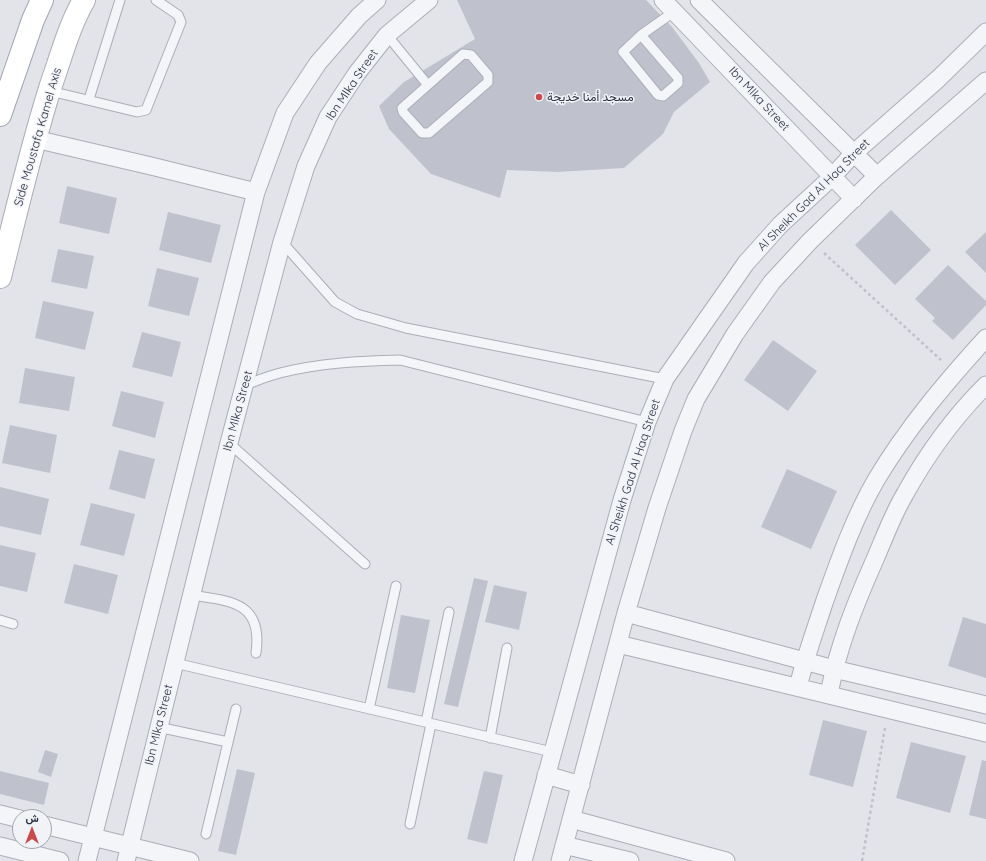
<!DOCTYPE html>
<html>
<head>
<meta charset="utf-8">
<style>
	body { margin:0 }
	#map { position:relative; width:986px; height:861px; overflow:hidden; background:#e2e4ea; font-family:Quicksand,Vazirmatn,sans-serif }
	canvas { display:block }
	.north { position:absolute; left:12px; top:809px; width:40px; height:40px; box-sizing:border-box; background:#f1f3f7; border:1px solid #a1a5af; border-radius:50%; rotate:0deg; font-size:11px; font-weight:700; line-height:16px; text-align:center; color:#2a2f42 }
	.north::after { content:''; display:block; margin:auto; width:14px; height:18px; background:#cc494a; clip-path:polygon(50% 0,100% 100%,50% 72%,0 100%) }
</style>
</head>
<body>
<div id="map">
<canvas width="986" height="861"></canvas>
<div class="north">ش</div>
</div>
<script>
const context = document.querySelector('canvas').getContext('2d');
context.lineJoin = 'round';
function fillPath(path, color) {
  context.fillStyle = color;
  context.fill(path, 'evenodd');
}
function strokePath(path, color, width, dash) {
  context.strokeStyle = color;
  context.lineWidth = width;
  context.lineCap = dash ? 'butt' : 'round';
  context.setLineDash(dash || []);
  context.stroke(path);
}
function write(font, color, halo, rows, align = 'center') {
  context.font = font + ' Quicksand,Vazirmatn,sans-serif';
  context.lineWidth = 3;
  context.setLineDash([]);
  context.textBaseline = 'middle';
  context.strokeStyle = halo;
  context.fillStyle = color;
  for (const [text, x, y, turn = 0] of rows) {
    context.save();
    context.translate(x, y);
    context.rotate((+turn || 0) * Math.PI / 180);
    context.textAlign = isNaN(turn) ? turn : align;
    if (halo) context.strokeText(text, 0, 0);
    context.fillText(text, 0, 0);
    context.restore();
  }
}
fillPath(new Path2D(`
	M457 0H646L672 27 699 63 710 82 674 112 663 134 624 168 558 172 507 170 500 198 431 174 389 129 379 106 404 82 475 39Z
	M67 186 117 198 109 234 59 223Z
	M891 210 931 250 895 285 855 245Z
	M168 212 221 225 211 263 159 250Z
	M986 232V273L965 252Z
	M58 249 94 256 87 289 51 282Z
	M948 265 986 301V305L953 340 932 321 935 318 915 299Z
	M157 268 199 278 189 316 148 306Z
	M43 301 94 312 85 350 35 338Z
	M142 332 181 342 172 377 132 367Z
	M773 340 817 371 788 411 744 380Z
	M25 368 75 377 69 411 19 403Z
	M121 391 164 402 155 438 112 426Z
	M10 425 57 435 50 473 2 463Z
	M119 450 155 459 145 499 109 489Z
	M787 469 837 491 811 549 761 527Z
	M0 487 49 499 41 535 0 526Z
	M91 503 135 514 124 556 80 545Z
	M0 545 36 553 27 592 0 586Z
	M74 564 118 575 108 614 64 603Z
	M474 578 488 581 458 707 444 704Z
	M494 585 527 592 519 630 485 622Z
	M401 615 430 620 415 693 387 688Z
	M963 617 986 624V678L948 666Z
	M823 720 867 731 853 787 809 775Z
	M911 742 966 756 950 813 896 798Z
	M45 750 58 754 51 777 38 772Z
	M982 760 986 761V819L969 815Z
	M237 769 255 773 236 855 218 851Z
	M0 771 49 783 44 805 0 794Z
	M484 771 503 775 487 844 467 839Z`), '#bfc2cd');
const lane = new Path2D(`
	M387 35 427 84
	M641 35 678 78V83L663 96 658 95 623 52 641 35 675 11
	M463 54 471 55 488 75V82L429 133H422L403 112 402 108Z
	M50 91 137 112 146 110 181 22 178 15 156 0
	M89 99 120 0
	M282 242 335 302 357 314 406 328 665 379
	M245 385C256 381 268 376 280 373 319 363 360 361 400 360L647 422
	M229 443 365 564
	M191 595C231 601 263 602 256 653
	M0 620 13 624
	M175 663 552 752
	M369 709 396 586
	M426 722 449 612
	M158 727 228 742
	M490 738 507 648
	M410 824 431 724
	M206 834 236 709`);
const street = new Path2D(`
	M663 0 854 199
	M699 0 877 176
	M35 139 151 166 256 192
	M626 613 834 669 986 705
	M618 644 986 733
	M798 687C805 658 815 631 824 603 839 561 854 518 876 480 907 428 946 382 986 338
	M829 694C838 646 856 602 876 557 885 536 893 514 905 494 927 454 954 417 986 385
	M546 775 581 785
	M0 814 20 819
	M571 819 726 861
	M44 825 190 861
	M564 845 630 861
	M0 846 60 861
	M87 861 256 192 285 113 318 63 359 16 377 0
	M126 861 229 443 282 242 306 166 328 117 357 73 387 35 429 0
	M523 861 622 500 647 422 665 379 746 263 780 225 832 177 854 153 938 79 986 32
	M560 861 626 613 657 508 683 431 696 399 735 334 772 282 810 241 877 176 986 81`);
const secondary = new Path2D(`
	M0 277C16 213 31 148 51 85 61 57 69 26 84 0`);
const primary = new Path2D(`
	M0 115 33 20 42 0`);
strokePath(lane, '#abaeb8', 11);
strokePath(street, '#abaeb8', 19);
strokePath(secondary, '#abaeb8', 24);
strokePath(primary, '#a1a6b5', 24);
strokePath(new Path2D(`
	M824 253 941 360
	M862 861 885 728`), '#bfc2c9', 2.5, [3, 3]);
strokePath(lane, '#f4f5f8', 9);
strokePath(street, '#f4f5f8', 17);
strokePath(secondary, '#fff', 22);
strokePath(primary, '#fff', 22);
for (const [x, y, r, color] of [
	[539,97,4,"#cc494a"]
]) {
  const dot = new Path2D();
  dot.arc(x, y, r, 0, 2 * Math.PI);
  context.fillStyle = color;
  context.fill(dot);
  strokePath(dot, '#f1f3f7', 1.5);
}
write('12px', '#2a2f42', '#f1f3f7', [
	["Ibn Mlka Street",352,85,-56],
	["Ibn Mlka Street",759,99,47],
	["Side Moustafa Kamel Axis",38,137,-74],
	["Al Sheikh Gad Al Haq Street",814,195,-45],
	["Ibn Mlka Street",238,411,-75],
	["Al Sheikh Gad Al Haq Street",633,472,-72],
	["Ibn Mlka Street",159,725,-76]
]);
write('12px', '#2a2f42', '#f1f3f7', [
	["مسجد أمنا خديجة",547,97]
], 'left');
</script>
</body>
</html>
